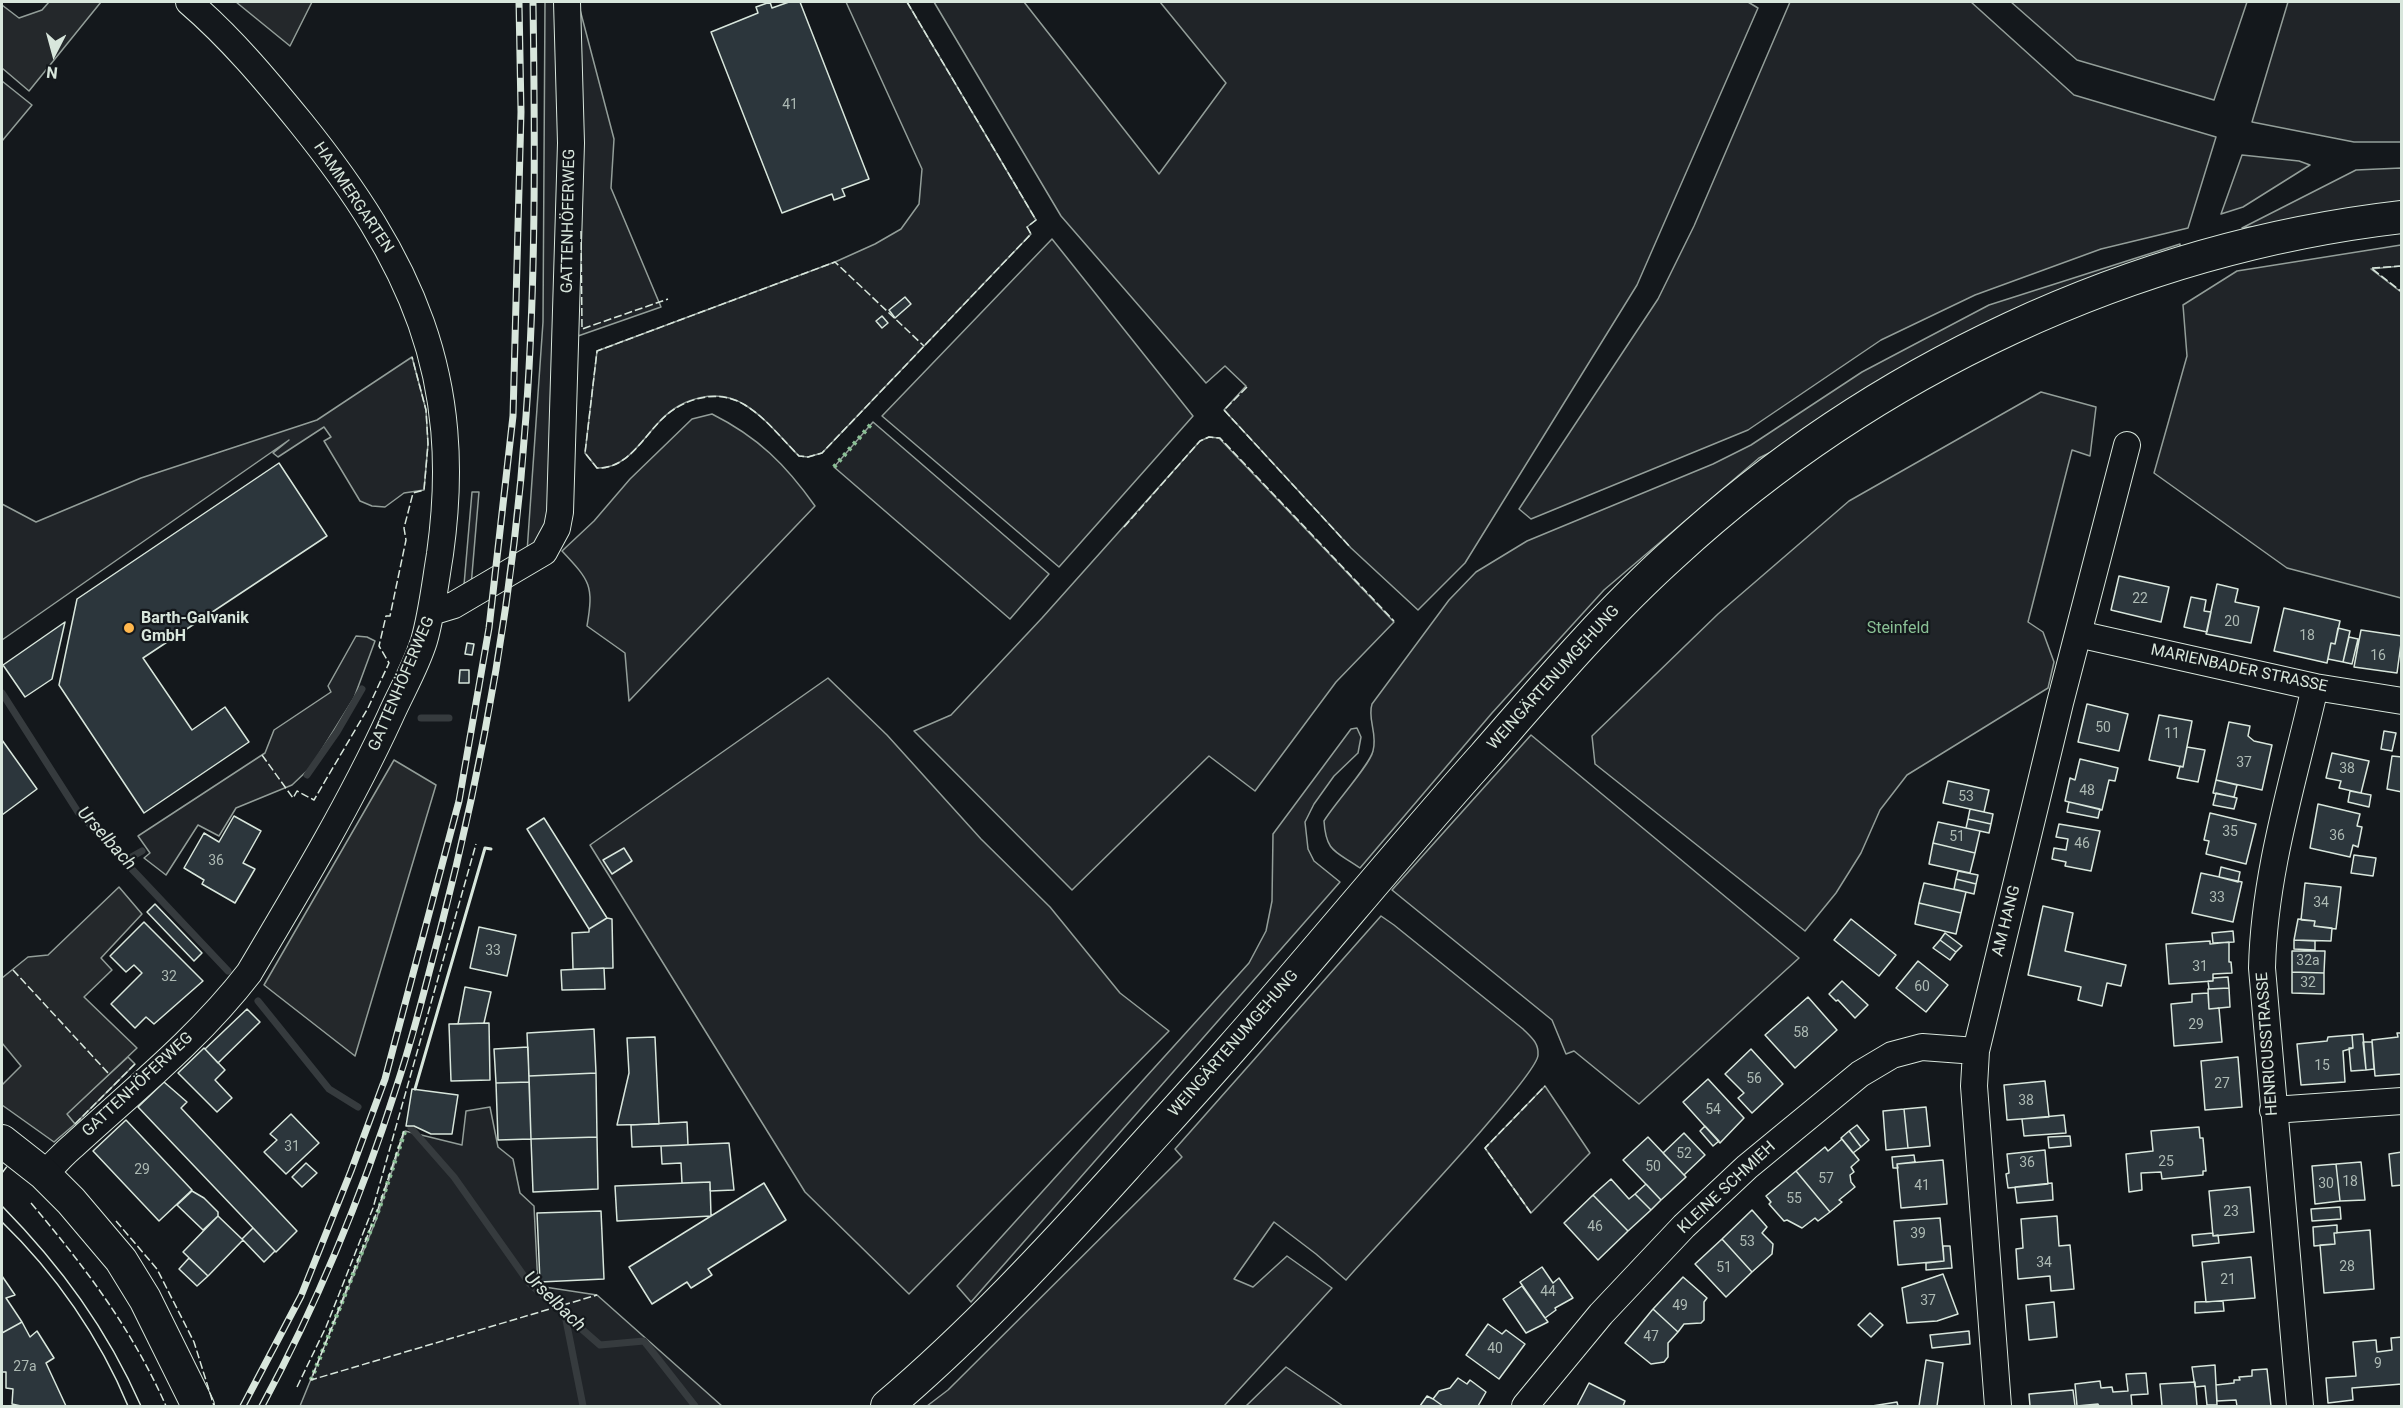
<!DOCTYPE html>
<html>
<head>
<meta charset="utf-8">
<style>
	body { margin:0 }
	#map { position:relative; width:2403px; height:1408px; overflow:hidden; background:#14181c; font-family:Roboto,sans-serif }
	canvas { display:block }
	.frame { position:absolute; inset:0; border:3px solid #d8e6dc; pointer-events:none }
	.north { position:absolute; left:24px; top:24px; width:60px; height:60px; -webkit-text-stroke:4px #14181c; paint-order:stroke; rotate:186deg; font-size:16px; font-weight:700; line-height:24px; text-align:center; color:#d8e6dc }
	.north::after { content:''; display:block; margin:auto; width:21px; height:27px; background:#d8e6dc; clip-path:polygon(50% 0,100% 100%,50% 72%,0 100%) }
</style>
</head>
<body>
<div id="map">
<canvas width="2403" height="1408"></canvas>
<div class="frame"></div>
<div class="north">N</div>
</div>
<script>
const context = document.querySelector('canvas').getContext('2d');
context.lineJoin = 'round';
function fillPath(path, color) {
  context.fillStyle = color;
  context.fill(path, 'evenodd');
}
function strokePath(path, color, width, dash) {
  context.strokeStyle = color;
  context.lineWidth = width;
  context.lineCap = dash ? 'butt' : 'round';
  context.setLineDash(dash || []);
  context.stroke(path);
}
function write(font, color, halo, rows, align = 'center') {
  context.font = font + ' Roboto,sans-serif';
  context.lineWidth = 4.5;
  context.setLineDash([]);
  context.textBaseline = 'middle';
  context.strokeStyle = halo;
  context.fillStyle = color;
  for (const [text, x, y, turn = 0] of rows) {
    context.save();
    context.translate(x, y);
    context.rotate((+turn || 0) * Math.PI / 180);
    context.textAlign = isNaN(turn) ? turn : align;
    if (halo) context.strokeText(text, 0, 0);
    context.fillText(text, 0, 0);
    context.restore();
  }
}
const green = new Path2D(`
	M545 2H578L614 139 611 188 661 307 558 343 556 495 537 545 527 552 543 322Z
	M846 2H907L1036 220 1027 227 1031 234 822 453 808 457 799 456C782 439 765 417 745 405 718 388 683 397 661 420 642 439 627 469 597 468L585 453 597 351 835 262 875 244 901 229 919 204 922 169Z
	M934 2H1024L1159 174 1226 83 1160 2H1748L1758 8 1637 285 1465 563 1418 610 1351 548 1224 410 1246 386 1225 366 1206 383 1061 216Z
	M1790 2H1971L2074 95 2216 137 2188 228 2101 249 1975 295 1881 340 1748 430 1531 519 1519 509 1658 299 1694 226Z
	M2011 2H2247L2214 100 2077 60Z
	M2288 2H2401V142H2354L2252 122Z
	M2 81 32 105 2 141Z
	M2242 155 2299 161 2310 165 2243 207 2221 214Z
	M2401 168V210L2242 228 2356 170Z
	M1052 239 1193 416 1059 567 882 416Z
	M2180 244V251L1759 458 1604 590 1492 713 1360 868C1336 851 1326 853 1324 821 1334 804 1370 765 1373 751 1378 734 1367 719 1372 704L1449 600 1476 572 1527 541 1713 464 1751 445 1862 372 1989 305Z
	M2401 245V266L2371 269 2401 292V598L2287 568 2154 473 2187 356 2183 305 2237 271Z
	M412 357 426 410 428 444 424 490 404 493 385 507 372 506 360 501 324 441 331 437 324 427 278 457 273 453 289 440 2 640V504L36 522 141 478 317 420Z
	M2041 392 2096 407 2090 456 2072 450 2028 622 2043 632 2054 662 2048 688 1907 775 1880 810 1861 853 1836 893 1805 931 1595 764 1592 736 1718 614 1849 501Z
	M712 414C758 437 786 465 815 506L629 701 625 653 587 626C594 585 590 581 562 551L594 521 630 479 692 419Z
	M873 422 1049 574 1010 619 834 467Z
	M1209 437 1219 438 1394 622 1336 682 1255 791 1209 756 1072 890 914 731 951 715 1042 618 1200 441Z
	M472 492H479L471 586 464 585Z
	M356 636 367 637 375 641 354 698 311 767 292 785 236 808 219 836 198 825 166 875 144 858 150 853 138 836 265 753 274 730 331 692 328 686Z
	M828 678 887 735 981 839 1050 907 1120 993 1169 1031 909 1294 805 1192 590 845Z
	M1357 728 1361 737 1358 753 1334 776 1314 804 1305 822 1308 849 1314 861 1340 882 971 1302 957 1286 1249 963 1266 931 1272 901 1273 834 1351 729Z
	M1531 735 1799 958 1639 1104 1574 1051 1566 1054 1552 1020 1392 890Z
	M1381 916 1394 925 1523 1029C1531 1037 1539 1043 1538 1055 1538 1076 1371 1251 1346 1280L1316 1254 1274 1222 1234 1279 1253 1287 1287 1256 1332 1288 1224 1406H927L948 1390 1182 1157 1175 1149Z
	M128 1057 135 1064 75 1124 66 1114Z
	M1545 1086 1590 1153 1531 1213 1485 1148Z
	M490 1107 498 1147 513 1159 520 1193 534 1206 538 1286 597 1295 722 1406H300L376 1220 405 1131 462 1145 466 1111Z
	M1286 1367 1343 1406H1246Z`);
fillPath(green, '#202428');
strokePath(green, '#939e99', 1.5);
const parking = new Path2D(`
	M49 2H101L29 91 2 68V5L19 18 42 10Z
	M236 2H312L290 46Z
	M394 760 436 785 355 1056 264 985Z
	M119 887 142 914 101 958 112 970 84 997 137 1048 67 1114 75 1124 54 1142 2 1105V1085L21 1066 2 1043V978L28 957 48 955Z`);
fillPath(parking, '#24282b');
strokePath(parking, '#939e99', 1.5);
strokePath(new Path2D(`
	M2 693 78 812 228 971
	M421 718H449
	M307 775 337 732 362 689
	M126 860 142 851
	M258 1001 329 1089 358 1107
	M411 1128 454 1177 529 1283 600 1345 644 1341 695 1406
	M565 1315 583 1406`), '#363b3e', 7);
const building = new Path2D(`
	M770 2 772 8 789 2H800L869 179 842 189 845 196 834 200 832 194 782 213 711 32 758 13 756 7Z
	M905 297 911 304 895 318 889 310Z
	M882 316 888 323 882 328 876 321Z
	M279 463 327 536 143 658 192 730 225 707 249 742 144 813 59 685 77 599Z
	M2119 576 2169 587 2161 622 2111 610Z
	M2217 584 2238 589 2235 602 2259 607 2251 643 2206 634Z
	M2191 597 2206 600 2204 611 2211 612 2207 632 2184 627Z
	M2284 608 2340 621 2335 644 2331 643 2327 663 2274 651Z
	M65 622 52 679 25 697 3 665Z
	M2338 628 2350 631 2343 662 2328 659 2331 643 2335 644Z
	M2361 630 2402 636 2397 673 2354 667Z
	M2349 637 2358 639 2352 664 2343 662Z
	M467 643 474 644 472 655 465 654Z
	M460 670H469V683H459Z
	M2087 704 2128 714 2119 751 2078 742Z
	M2159 715 2192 721 2183 767 2149 760Z
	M2229 722 2250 726 2248 736 2254 741 2272 745 2262 790 2216 780Z
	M2384 731 2396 733 2392 751 2381 749Z
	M2 740 37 789 2 815Z
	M2187 747 2205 750 2198 782 2177 778 2180 766 2183 767Z
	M2332 753 2369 761 2361 793 2339 788 2341 781 2326 778Z
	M2392 756 2402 757V792L2387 789Z
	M2080 759 2118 768 2115 781 2109 780 2102 810 2065 801 2070 778 2075 780Z
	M2216 780 2237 785 2234 797 2213 793Z
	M1948 781 1989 790 1984 812 1943 803Z
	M2350 791 2371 795 2369 807 2348 802Z
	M2216 793 2237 798 2234 809 2213 805Z
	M2069 802 2100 809 2098 818 2067 812Z
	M2318 804 2360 814 2357 826 2362 827 2358 847 2353 845 2350 857 2310 848Z
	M1970 809 1993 814 1991 824 1968 819Z
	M2210 813 2256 824 2246 864 2206 854 2209 841 2204 840Z
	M234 816 261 831 243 863 255 869 235 903 202 884 204 880 184 868 204 833 219 842Z
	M544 818 607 918 589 929 527 829Z
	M1968 819 1991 824 1989 833 1966 828Z
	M1938 822 1980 831 1975 853 1933 843Z
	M2059 824 2100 831 2091 871 2065 866 2066 862 2052 859 2054 848 2066 850 2068 839 2056 837Z
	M1933 843 1975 853 1970 873 1929 864Z
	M624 848 632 861 612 874 603 860Z
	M2354 855 2376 858 2373 876 2351 873Z
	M2221 867 2240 872 2238 882 2219 877Z
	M1958 871 1978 875 1976 884 1956 879Z
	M2201 873 2242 882 2233 922 2192 913Z
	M1956 879 1976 884 1974 894 1954 889Z
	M1924 883 1966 892 1961 913 1919 903Z
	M2305 883 2341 887 2336 929 2314 926 2315 921 2301 920Z
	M1919 903 1961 913 1956 934 1915 924Z
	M155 904 202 953 194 961 147 912Z
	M2043 906 2073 913 2065 951 2126 965 2121 986 2107 983 2102 1006 2078 1000 2081 987 2028 975Z
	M607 918 612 919 613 968 573 969 572 933 589 932V929Z
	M1851 919 1896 955 1879 976 1834 940Z
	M2298 919 2315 921 2314 926 2332 928 2331 941 2294 940Z
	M144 922 203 981 154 1024 146 1017 135 1028 111 1004 142 973 134 965 126 972 110 956Z
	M479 927 516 935 507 976 470 968Z
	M2233 931 2234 942 2213 943 2212 933Z
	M1945 933 1962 946 1956 952 1940 940Z
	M1940 940 1956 952 1950 960 1933 948Z
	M2294 940 2315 941V950L2294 949Z
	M2210 941V944L2229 942V962H2231L2232 973 2213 974V981L2169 984 2166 944Z
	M2292 951H2325L2324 973 2292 972Z
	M1918 961 1948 985 1926 1012 1896 988Z
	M604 968 605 989 562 990 561 970Z
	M2292 972 2324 973V994L2292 993Z
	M2228 977 2229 988 2209 989 2208 981H2213V978Z
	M1842 981 1868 1005 1855 1018 1838 1000 1836 1001 1829 994Z
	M465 987 491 992 484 1023 458 1024Z
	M2229 988 2230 1007 2209 1009 2208 989Z
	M2208 993 2209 1009 2219 1008 2222 1042 2174 1046 2171 1004 2192 1002V994Z
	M1808 997 1837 1030 1795 1068 1765 1035Z
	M247 1009 260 1022 218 1063 205 1049Z
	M489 1023 490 1080 451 1081 449 1024Z
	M594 1029 596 1073 529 1076 527 1033Z
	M2397 1033H2402V1074L2375 1076 2372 1040 2398 1037Z
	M2363 1034 2366 1070 2351 1071 2349 1048H2353L2352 1035Z
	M2352 1035 2353 1048 2343 1051 2345 1082 2301 1085 2297 1044 2327 1041 2328 1037Z
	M655 1037 659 1124 617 1125 629 1073 627 1038Z
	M2363 1042H2372L2374 1069 2366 1070Z
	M528 1047 529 1082 496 1083 494 1049Z
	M204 1048 225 1070 215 1080 232 1098 217 1112 178 1073Z
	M1751 1049 1783 1084 1752 1113 1738 1098 1744 1093 1725 1074Z
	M2238 1057 2242 1107 2205 1110 2201 1061Z
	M596 1073 597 1137 531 1139 529 1076Z
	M1708 1079 1744 1118 1720 1143 1683 1102Z
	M2045 1081 2049 1117 2007 1120 2004 1085Z
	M164 1082 187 1102 181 1108 297 1231 276 1252 138 1107Z
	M529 1082 531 1139 498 1140 496 1083Z
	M412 1089 458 1095 452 1134H431L414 1126H406Z
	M1926 1107 1930 1146 1908 1148 1904 1109Z
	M1904 1109 1908 1148 1886 1150 1883 1111Z
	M291 1114 319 1143 286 1174 264 1152 277 1140 270 1134Z
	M2064 1115 2066 1133 2024 1136 2022 1119Z
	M126 1120 192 1190 159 1221 93 1151Z
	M687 1122 688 1145 632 1147 631 1125Z
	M1857 1125 1869 1140 1861 1147 1849 1131Z
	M1705 1126 1719 1141 1713 1146 1700 1131Z
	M2199 1127 2200 1138H2203L2206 1171H2203V1175L2162 1179 2161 1172 2141 1173 2142 1190 2129 1192 2126 1154 2153 1151 2151 1131Z
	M1849 1131 1861 1147 1853 1153 1841 1138Z
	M1684 1133 1705 1155 1684 1175 1663 1153Z
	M2070 1136 2071 1146 2049 1148 2048 1137Z
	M597 1137 598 1189 533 1192 531 1139Z
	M1648 1137 1686 1177 1661 1200 1623 1160Z
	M1842 1139 1859 1160 1851 1167 1854 1172 1850 1175 1851 1182 1855 1187 1839 1200 1842 1202 1830 1212 1796 1171 1825 1147 1828 1151Z
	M729 1143 734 1190 710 1191V1182L682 1183 681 1163 662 1164 661 1146Z
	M2045 1150 2048 1184 2008 1188 2006 1174 2009 1173 2007 1154Z
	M2402 1152V1185L2392 1186 2389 1154Z
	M1914 1155 1915 1162 1897 1164 1898 1168H1893L1892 1157Z
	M1943 1160 1947 1204 1901 1208 1897 1164Z
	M2361 1162 2365 1200 2340 1201 2336 1164Z
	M306 1163 317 1173 302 1187 292 1177Z
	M2336 1164 2340 1201 2315 1204 2312 1166Z
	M1796 1171 1830 1212 1818 1221 1815 1218 1802 1228 1787 1220 1784 1221 1769 1204 1771 1202 1766 1196Z
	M1611 1179 1629 1199 1635 1194 1651 1210 1628 1231 1593 1195Z
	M710 1182 711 1216 617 1221 615 1186Z
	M764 1183 786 1220 708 1269 712 1275 691 1288 687 1282 652 1304 629 1267Z
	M2052 1183 2053 1200 2017 1203 2015 1187Z
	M1646 1184 1661 1200 1651 1210 1635 1194Z
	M2250 1187 2254 1232 2213 1236 2209 1191Z
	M192 1191 204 1198 218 1212V1216L203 1230 177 1205Z
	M1593 1195 1628 1231 1598 1260 1564 1223Z
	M2340 1207 2341 1219 2312 1221 2311 1209Z
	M1752 1210 1767 1227 1762 1233 1773 1244 1772 1254 1752 1272 1722 1239Z
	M601 1211 604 1279 540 1282 537 1213Z
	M218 1216 243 1240 208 1276 183 1252Z
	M2057 1216 2059 1246 2070 1245 2074 1289 2051 1291 2050 1276 2018 1279 2016 1249 2023 1248 2021 1219Z
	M1940 1218 1944 1261 1898 1265 1894 1221Z
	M2337 1225V1233H2334L2335 1244 2314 1246 2313 1227Z
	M253 1228 275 1251 264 1262 242 1239Z
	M2370 1230 2374 1289 2324 1293 2320 1245 2335 1244 2334 1233Z
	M2213 1233V1236L2218 1235 2219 1243 2193 1246 2192 1235Z
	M1722 1239 1752 1272 1726 1297 1695 1264Z
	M1943 1246H1950L1952 1268 1926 1270V1263L1944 1261Z
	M2251 1257 2255 1298 2206 1302 2202 1262Z
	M189 1258 208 1276 197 1286 179 1269Z
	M1542 1267 1553 1283 1559 1278 1573 1298 1555 1308 1556 1310 1545 1318 1520 1282Z
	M1943 1274 1958 1314 1937 1321 1907 1323 1902 1288Z
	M2 1276 15 1295 6 1298 22 1322 2 1333Z
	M1683 1277 1707 1298 1704 1302V1320L1701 1323 1684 1324 1678 1332 1653 1309Z
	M1522 1286 1548 1322 1526 1333 1503 1299Z
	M2223 1301 2224 1311 2195 1313V1302Z
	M2054 1302 2057 1337 2029 1340 2026 1305Z
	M1653 1309 1678 1332 1668 1343V1357L1664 1362 1651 1364 1625 1343Z
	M1870 1313 1883 1325 1871 1337 1858 1325Z
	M22 1322 30 1337 37 1331 54 1358 46 1363 66 1406H21L12 1404 13 1389 6 1388V1372H2V1333Z
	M1488 1324 1502 1334 1506 1330 1525 1344 1499 1379 1466 1355Z
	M1969 1331 1970 1344 1932 1348 1930 1335Z
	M2402 1337V1384L2352 1388 2353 1400 2328 1403 2326 1378 2356 1376 2353 1342 2376 1340 2377 1352 2392 1350 2391 1338Z
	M1926 1360 1943 1363 1937 1406H1919Z
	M2215 1365 2217 1405H2207L2205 1386 2195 1387 2192 1367Z
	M2267 1369 2271 1406H2237L2236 1400 2217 1401 2216 1385 2234 1383V1380H2240L2239 1377 2252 1376V1370Z
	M2146 1373 2148 1394 2131 1395 2132 1406H2099L2098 1404 2077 1406 2075 1384 2100 1381 2101 1388 2112 1387 2113 1392 2128 1391 2126 1374Z
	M1458 1378 1467 1384 1470 1380 1486 1392 1478 1406H1443L1433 1399 1439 1391 1450 1388Z
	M2195 1382 2197 1406H2162L2160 1384Z
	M1589 1383 1625 1401 1623 1406H1577Z
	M2073 1390 2075 1406H2030L2029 1394Z
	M1427 1396 1433 1399 1443 1406H1420Z
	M1897 1402 1898 1406H1872Z`);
fillPath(building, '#2c363c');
strokePath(building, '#d8e6dc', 1.5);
const minor = new Path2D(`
	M431 612 454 605 544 552 557 528 560 512 571 143 567 2
	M2078 634 2315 687 2402 701
	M2273 1110 2402 1101
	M44 1174C54 1165 63 1154 74 1145 134 1090 199 1038 249 973 299 889 349 806 390 717 401 692 416 667 424 641 432 613 435 584 440 554 465 376 411 260 301 123 266 80 231 38 189 2
	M1525 1406 1601 1314 1684 1226 1747 1167 1860 1074 1892 1055 1922 1047 1976 1051
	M1998 1406 1974 1086 1976 1051 2060 703 2127 445
	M2300 1406 2262 968C2264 873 2294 779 2315 687`);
const major = new Path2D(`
	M2 1141 44 1174 71 1201 121 1260 145 1299 198 1406
	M887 1406C972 1334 1050 1250 1125 1167 1160 1128 1196 1089 1231 1049 1317 952 1398 852 1484 756 1545 686 1605 615 1674 553 1873 370 2132 248 2402 217`);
strokePath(minor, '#d8e6dc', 28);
strokePath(major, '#d8e6dc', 34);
strokePath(minor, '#14181c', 26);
strokePath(major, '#14181c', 32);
strokePath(new Path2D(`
	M2 1206C61 1266 107 1329 141 1406
	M2 1222C55 1273 100 1338 128 1406`), '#d8e6dc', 1.5);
const rail = new Path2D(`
	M243 1406 301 1296 351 1171 385 1079 459 801 489 628 513 416 521 112 519 2
	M262 1406C317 1304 362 1195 397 1085 414 1035 426 983 440 931 484 762 514 590 526 416 536 278 535 139 533 2`);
strokePath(rail, '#d8e6dc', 7);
strokePath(rail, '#14181c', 4.5, [14]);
strokePath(new Path2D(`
	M834 467 873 422
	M311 1380 379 1209 405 1131`), '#8ac095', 4.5, [3, 4.5]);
strokePath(new Path2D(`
	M907 2 1036 220 1027 227 1031 234 822 453 808 457 799 456C782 439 765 417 745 405 718 388 683 398 661 420 642 439 627 469 597 468L585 453 597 351 835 262 924 346
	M581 231 582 329 668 299
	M2402 266 2371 268 2402 292
	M1247 387 1224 410 1351 548
	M1124 527 1200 441 1209 437 1220 438 1394 621
	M262 755 293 798 297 791 314 800 368 708 389 663 379 646 386 616H390L406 540 404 528 413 493 424 490 428 444 426 410 412 357
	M13 970 109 1074
	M75 1124 135 1064
	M404 1131 378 1209 311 1380 597 1295
	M2 1173 8 1165
	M31 1203C85 1267 132 1329 166 1406
	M1531 1213 1485 1148 1545 1086
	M116 1221 157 1269 194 1342 214 1406
	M297 1387 326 1327 373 1208 476 844`), '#d8e6dc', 1.5, [8, 3]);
strokePath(new Path2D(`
	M415 1089 485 848 491 849`), '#d8e6dc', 3);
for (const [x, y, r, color] of [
	[129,628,6,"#ffb74d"]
]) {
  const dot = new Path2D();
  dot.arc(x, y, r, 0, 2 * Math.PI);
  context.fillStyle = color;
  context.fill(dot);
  strokePath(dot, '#14181c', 2);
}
write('14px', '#adbab4', null, [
	["41",790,105],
	["22",2140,599],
	["20",2232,622],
	["18",2307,636],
	["16",2378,656],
	["50",2103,728],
	["11",2172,734],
	["37",2244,763],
	["38",2347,769],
	["48",2087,791],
	["53",1966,797],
	["35",2230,832],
	["36",2337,836],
	["51",1957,837],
	["46",2082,844],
	["36",216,861],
	["33",2217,898],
	["34",2321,903],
	["33",493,951],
	["32a",2308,961],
	["31",2200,967],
	["32",169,977],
	["32",2308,983],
	["60",1922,987],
	["29",2196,1025],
	["58",1801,1033],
	["15",2322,1066],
	["56",1754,1079],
	["27",2222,1084],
	["38",2026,1101],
	["54",1713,1110],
	["31",292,1147],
	["52",1684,1154],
	["25",2166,1162],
	["36",2027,1163],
	["50",1653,1167],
	["29",142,1170],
	["57",1826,1179],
	["18",2350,1182],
	["30",2326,1184],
	["41",1922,1186],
	["55",1794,1199],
	["23",2231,1212],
	["46",1595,1227],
	["39",1918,1234],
	["53",1747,1242],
	["34",2044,1263],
	["28",2347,1267],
	["51",1724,1268],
	["21",2228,1280],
	["44",1548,1292],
	["37",1928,1301],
	["49",1680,1306],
	["47",1651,1337],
	["40",1495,1349],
	["9",2378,1364],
	["27a",25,1367]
]);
write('16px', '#d8e6dc', '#14181c', [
	["HAMMERGARTEN",353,198,56],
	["GATTENHÖFERWEG",569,221,-89],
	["MARIENBADER STRASSE",2239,669,12],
	["WEINGÄRTENUMGEHUNG",1554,678,-48],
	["GATTENHÖFERWEG",402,684,-67],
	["AM HANG",2007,921,-76],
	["WEINGÄRTENUMGEHUNG",1234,1044,-49],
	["HENRICUSSTRASSE",2268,1044,-94],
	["GATTENHÖFERWEG",138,1085,-43],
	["KLEINE SCHMIEH",1727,1188,-43]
]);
write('bold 16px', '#d8e6dc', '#14181c', [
	["Barth-Galvanik",141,619],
	["GmbH",141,637]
], 'left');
write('16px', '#8ac095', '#14181c', [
	["Steinfeld",1898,629]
]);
write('italic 18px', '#d8e6dc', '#14181c', [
	["Urselbach",106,839,48],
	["Urselbach",554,1302,44]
]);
</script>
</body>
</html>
